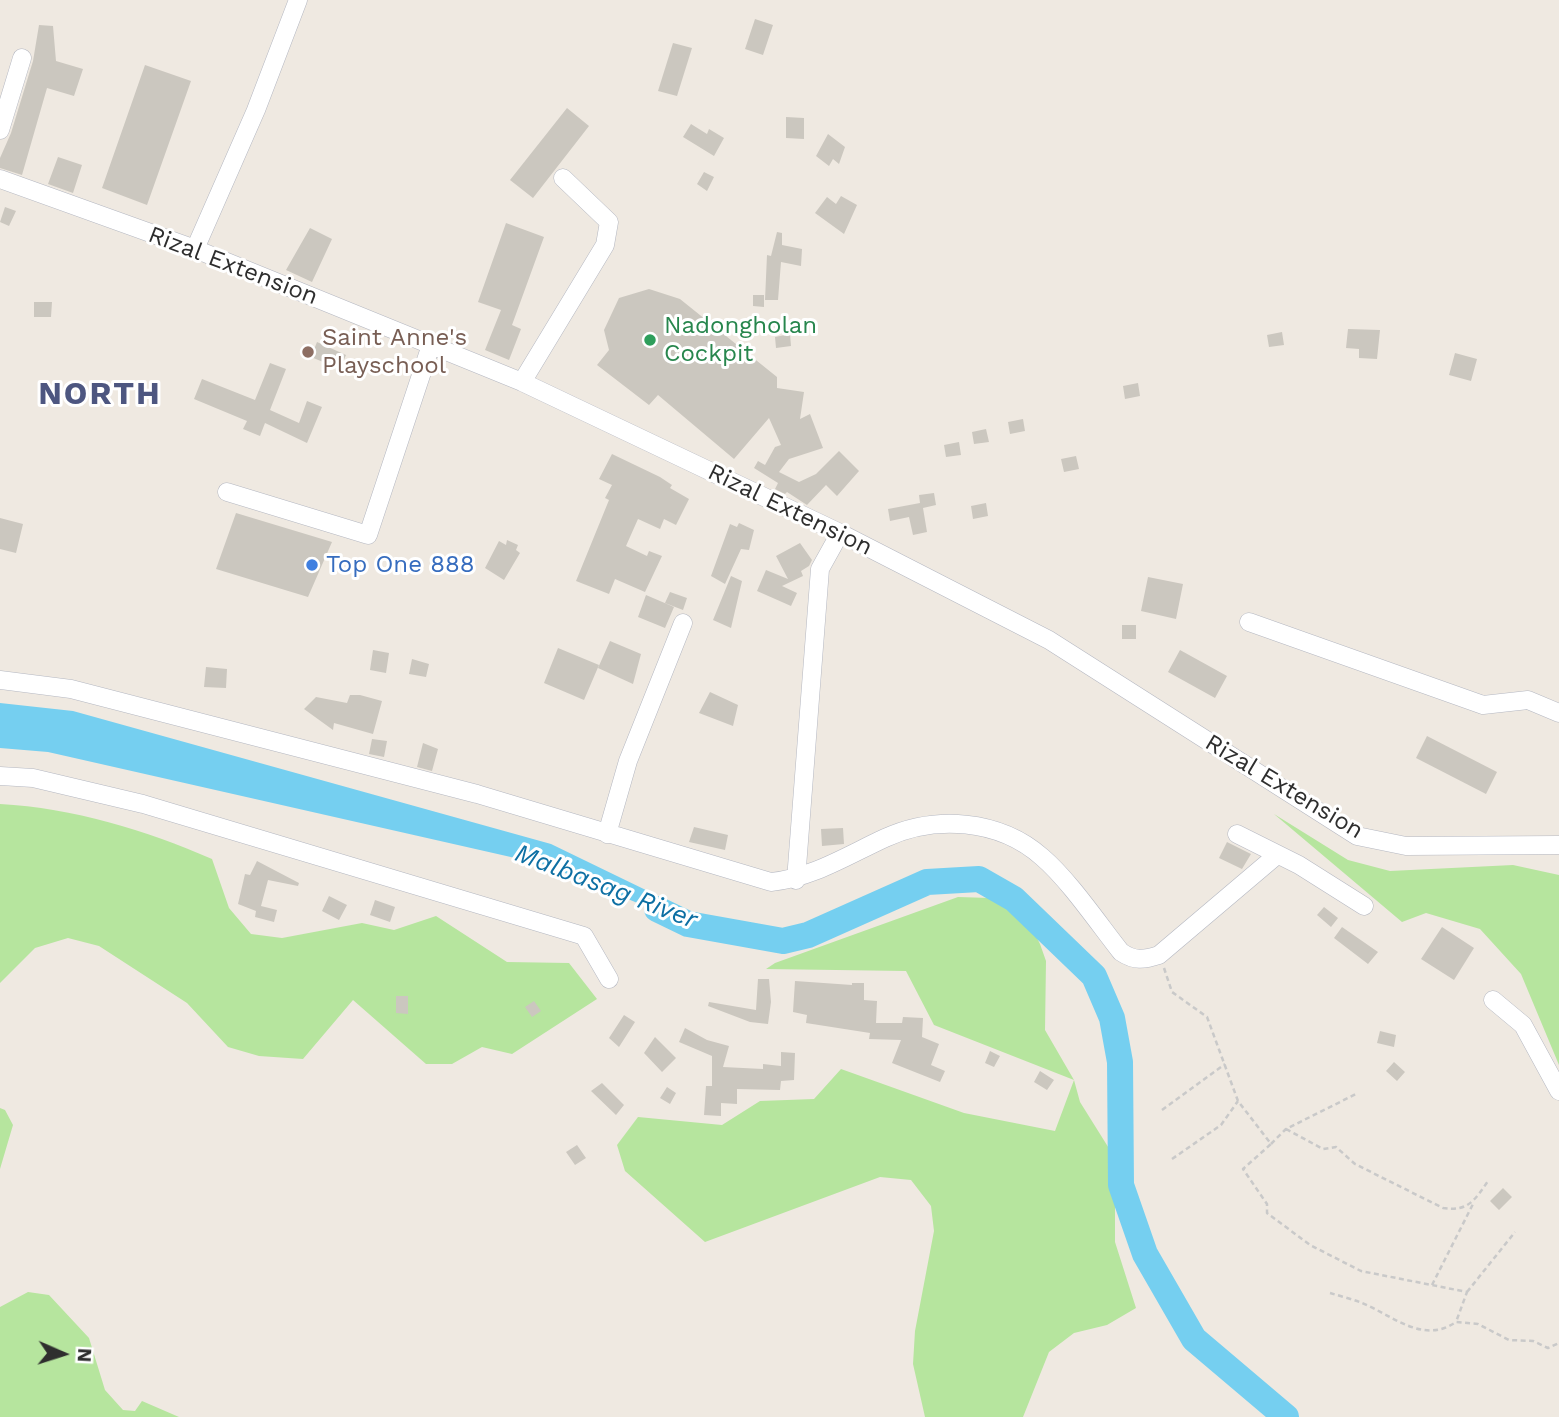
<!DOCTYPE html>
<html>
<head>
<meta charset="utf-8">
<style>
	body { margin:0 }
	#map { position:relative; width:1559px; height:1417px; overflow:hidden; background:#efe9e1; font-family:"Work Sans",sans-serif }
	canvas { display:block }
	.north { position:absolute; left:28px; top:1319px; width:70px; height:70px; -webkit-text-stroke:5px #fff; paint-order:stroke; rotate:93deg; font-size:19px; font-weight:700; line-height:28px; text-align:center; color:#2e2e2e }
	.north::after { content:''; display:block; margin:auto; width:24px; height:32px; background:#2e2e2e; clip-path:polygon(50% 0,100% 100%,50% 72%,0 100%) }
</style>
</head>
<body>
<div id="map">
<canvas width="1559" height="1417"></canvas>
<div class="north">N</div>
</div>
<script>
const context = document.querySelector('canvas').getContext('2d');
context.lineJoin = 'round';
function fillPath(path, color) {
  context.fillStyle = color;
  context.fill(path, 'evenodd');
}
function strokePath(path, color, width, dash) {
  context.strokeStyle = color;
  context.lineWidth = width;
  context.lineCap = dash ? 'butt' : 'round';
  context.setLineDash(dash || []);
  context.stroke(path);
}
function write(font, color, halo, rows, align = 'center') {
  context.font = font + ' "Work Sans",sans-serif';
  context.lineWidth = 6;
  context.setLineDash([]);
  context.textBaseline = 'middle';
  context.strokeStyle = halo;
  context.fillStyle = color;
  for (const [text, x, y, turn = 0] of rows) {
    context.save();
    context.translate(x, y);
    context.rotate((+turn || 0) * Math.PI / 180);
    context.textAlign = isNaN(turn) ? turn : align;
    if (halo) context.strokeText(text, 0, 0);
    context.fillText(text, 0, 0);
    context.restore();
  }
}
fillPath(new Path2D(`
	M0 804C73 808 146 830 212 859L229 908 251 934 282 938 362 923 394 930 436 916 507 962 569 963 597 999 512 1054 482 1047 452 1064H426L353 1000 303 1059 259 1056 228 1047 187 1003 99 946 68 938 35 948 0 983Z
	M1274 814 1348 860 1390 871 1513 865 1559 875V1065L1521 974 1480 929 1426 913 1402 922Z
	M958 897 990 898 1003 906 1020 917 1033 930 1040 944 1046 961 1045 1030 1074 1080 1080 1102 1115 1158V1242L1136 1308 1107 1325 1074 1333 1049 1352 1023 1417H925L913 1364 915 1331 934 1231 931 1206 911 1180 880 1177 705 1242 625 1171 617 1145 638 1117 722 1125 760 1101 814 1099 841 1069 964 1113 1055 1131 1074 1080 934 1025 906 971 766 969 775 963Z
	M0 1108 5 1110 13 1125 0 1169Z
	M28 1292 49 1295 89 1338 105 1390 123 1410 135 1411 142 1401 179 1417H0V1307Z`), '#b6e59e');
fillPath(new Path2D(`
	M0 703 73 711 551 844 652 893 688 924 546 865 48 752 0 748Z`), '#75cff0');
strokePath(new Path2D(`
	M657 909 688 924 783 941 808 935 927 882 979 879 1014 899 1094 976 1112 1018 1120 1062 1121 1185 1145 1254 1194 1339 1286 1417`), '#75cff0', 26);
fillPath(new Path2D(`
	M755 19 773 25 763 55 745 49Z
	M39 25 53 26 56 61 83 69 74 96 47 88 22 175 0 168V158L11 133 33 61Z
	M673 43 692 48 677 96 658 91Z
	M145 65 191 81 147 205 102 188Z
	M567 108 589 126 533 198 510 180Z
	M786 117 804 118V139L786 138Z
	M691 124 707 134 709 129 724 138 714 156 683 137Z
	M828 134 845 147 839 164 833 159 829 166 816 156Z
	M58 157 82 165 73 193 48 184Z
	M704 172 714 177 707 191 697 184Z
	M841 196 857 205 844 234 815 213 827 197 836 204Z
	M5 207 16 211 9 226 0 222Z
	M506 223 544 237 512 325 521 329 509 360 485 350 501 310 478 302Z
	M310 228 332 239 312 282 286 270Z
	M777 232 782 233V245L802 249 801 266 781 262 778 300H765L767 255 771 256Z
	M649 289 680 299 777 377V388L804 392 800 419 810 414 823 448 789 459 779 472 799 482 816 474 839 451 859 471 837 496 826 485 807 505 787 492 785 494 775 489 778 483 754 468 758 461 765 465 775 447 781 445 769 418 734 459 658 395 649 405 597 365 609 350 604 330 619 298Z
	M753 295H764V307L753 306Z
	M34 302H52L51 317H34Z
	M1348 329 1380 330 1377 359 1359 358V349L1346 348Z
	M1282 332 1284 345 1269 347 1267 335Z
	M790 334 791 346 776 348 775 337Z
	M317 342 346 355 340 369 311 357Z
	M1455 353 1477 359 1471 381 1449 375Z
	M270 363 286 369 270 410 299 423 307 401 322 407 307 443 265 423 260 436 243 429 247 421 194 399 202 379 255 400Z
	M1138 383 1140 396 1125 399 1123 386Z
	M1023 419 1025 431 1010 434 1008 422Z
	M986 429 989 442 974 444 972 432Z
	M959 442 961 455 946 457 944 445Z
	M612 454 660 477 672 485 670 488 689 499 676 525 664 519 660 529 638 519 626 546 647 556 649 551 662 556 645 592 615 579 609 594 576 581 609 500 605 498 612 485 599 479Z
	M1076 456 1079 469 1064 472 1061 459Z
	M934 493 936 505 923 508 927 532 913 535 909 517 890 521 888 509 920 503 919 495Z
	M986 503 988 516 973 519 971 506Z
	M236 513 332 542 308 597 216 569Z
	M0 518 23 524 16 553 0 549Z
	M739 523 754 530 749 550 741 549 725 584 711 576 730 524 737 527Z
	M507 540 518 545 516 550 520 553 504 580 485 568 499 541 506 545Z
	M800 543 812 560 809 566 801 571 803 576 782 586 797 593 791 606 757 591 766 570 788 579 776 556Z
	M731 576 742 581 731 628 713 620Z
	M1148 577 1183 584 1176 619 1141 611Z
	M670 592 687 598 683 610 665 603Z
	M646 595 674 607 665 628 638 617Z
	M1122 625H1136V639H1122Z
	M610 641 641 654 633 684 598 668Z
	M558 648 599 665 584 700 544 683Z
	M373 650 389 653 386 673 370 670Z
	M1180 650 1227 676 1215 698 1168 672Z
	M412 659 429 664 426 677 409 674Z
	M206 667 227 669 226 688 204 687Z
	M710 692 738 705 733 726 699 713Z
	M350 695H360L382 701 373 734 334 723 333 730 304 709 316 697 347 703Z
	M1427 736 1497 772 1486 794 1416 758Z
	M372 739 387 741 384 757 369 754Z
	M423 743 438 749 432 771 417 767Z
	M694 827 728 835 725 850 689 842Z
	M843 828 844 844 822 846 821 829Z
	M1227 842 1251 854 1242 869 1219 858Z
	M257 861 299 883 298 886 268 880 261 906 277 910 274 922 255 917 256 911 238 904 245 874 250 875Z
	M329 896 347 905 339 920 322 911Z
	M375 900 395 907 390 922 370 915Z
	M1324 907 1338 918 1331 927 1317 915Z
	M1342 927 1378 952 1368 964 1334 938Z
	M1442 927 1474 948 1454 980 1421 959Z
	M758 979H769L771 1002 768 1024 750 1022 708 1006 709 1002 756 1010Z
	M795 981 852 985V983H864V1000L877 1001 876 1023H902L903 1017 923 1018 922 1037 939 1044 931 1065 945 1071 940 1082 892 1063 901 1040 869 1039 870 1033 806 1023 807 1015 793 1012Z
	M396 996H408V1014L396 1013Z
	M534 1001 541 1011 532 1017 525 1007Z
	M624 1015 635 1022 619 1047 609 1038Z
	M685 1028 707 1040 729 1046 723 1067 763 1069V1064L781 1066V1052L795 1053 794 1080 781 1081 780 1090 737 1089V1104L721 1103V1116L704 1115 706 1086H712V1056L679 1042Z
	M1380 1031 1396 1035 1394 1047 1377 1043Z
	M655 1037 676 1058 662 1072 644 1053Z
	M990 1051 1000 1056 994 1067 985 1063Z
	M1394 1062 1405 1072 1397 1081 1386 1071Z
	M1040 1071 1054 1080 1047 1090 1034 1082Z
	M602 1083 624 1105 616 1115 591 1091Z
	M667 1087 676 1093 670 1104 660 1098Z
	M577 1145 586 1158 575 1165 566 1152Z
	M1503 1188 1512 1197 1499 1210 1490 1201Z`), '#cbc7bf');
const minor = new Path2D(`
	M0 130 22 58
	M0 179 195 249 522 382 840 533 1049 640 1357 836 1406 846 1559 845
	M195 249 256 110 298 0
	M522 382 605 245 609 222 563 178
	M227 492 368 535 431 345
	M1249 622 1483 705 1528 700 1559 713
	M0 680 71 689 477 794 771 882C812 878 848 855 885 838 935 815 999 819 1042 857 1069 880 1098 923 1121 952 1134 961 1144 960 1159 955L1277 855
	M0 776 33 778 143 804 584 936 609 979
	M607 834 628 761 683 623
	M1237 834 1299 865 1364 906
	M796 880 820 569 840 533
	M1493 1000 1523 1025 1559 1091`);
strokePath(minor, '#b4b7c1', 19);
strokePath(new Path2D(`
	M1164 968 1172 992 1207 1017 1238 1101 1271 1144 1243 1169 1267 1204V1213L1310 1245 1361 1271 1467 1292 1456 1322 1478 1324 1509 1340 1533 1341 1548 1348 1559 1343
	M1162 1110 1225 1064
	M1286 1129 1323 1149 1336 1147 1355 1164 1443 1208C1468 1212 1475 1200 1488 1181
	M1271 1144 1286 1129 1356 1094
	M1172 1159 1221 1125 1238 1101
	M1432 1285 1473 1204
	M1467 1292 1515 1232
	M1330 1293C1340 1296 1352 1299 1362 1303 1392 1315 1423 1345 1456 1322`), '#c9c9c9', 2.5, [5, 3.5]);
strokePath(minor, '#fff', 18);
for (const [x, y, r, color] of [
	[650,340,7,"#2e9e5b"],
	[308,352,7,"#8d6e63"],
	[312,565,7,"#3f7fe0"]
]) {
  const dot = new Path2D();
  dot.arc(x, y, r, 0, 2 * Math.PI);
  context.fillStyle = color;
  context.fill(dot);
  strokePath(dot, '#fff', 2.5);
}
write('24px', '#2e2e2e', '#fff', [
	["Rizal Extension",233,266,21],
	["Rizal Extension",790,510,26],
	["Rizal Extension",1284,787,31]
]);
write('24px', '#27864d', '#fff', [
	["Nadongholan",664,326],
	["Cockpit",664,354]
], 'left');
write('24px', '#785e54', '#fff', [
	["Saint Anne's",322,338],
	["Playschool",322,366]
], 'left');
write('24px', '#366cbe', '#fff', [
	["Top One 888",326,565]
], 'left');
write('italic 26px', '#0d6fa3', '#fff', [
	["Malbasag River",606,887,21]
]);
context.letterSpacing = '2px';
write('bold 32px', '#4d5680', '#fff', [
	["NORTH",100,395]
]);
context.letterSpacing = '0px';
</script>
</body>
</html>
